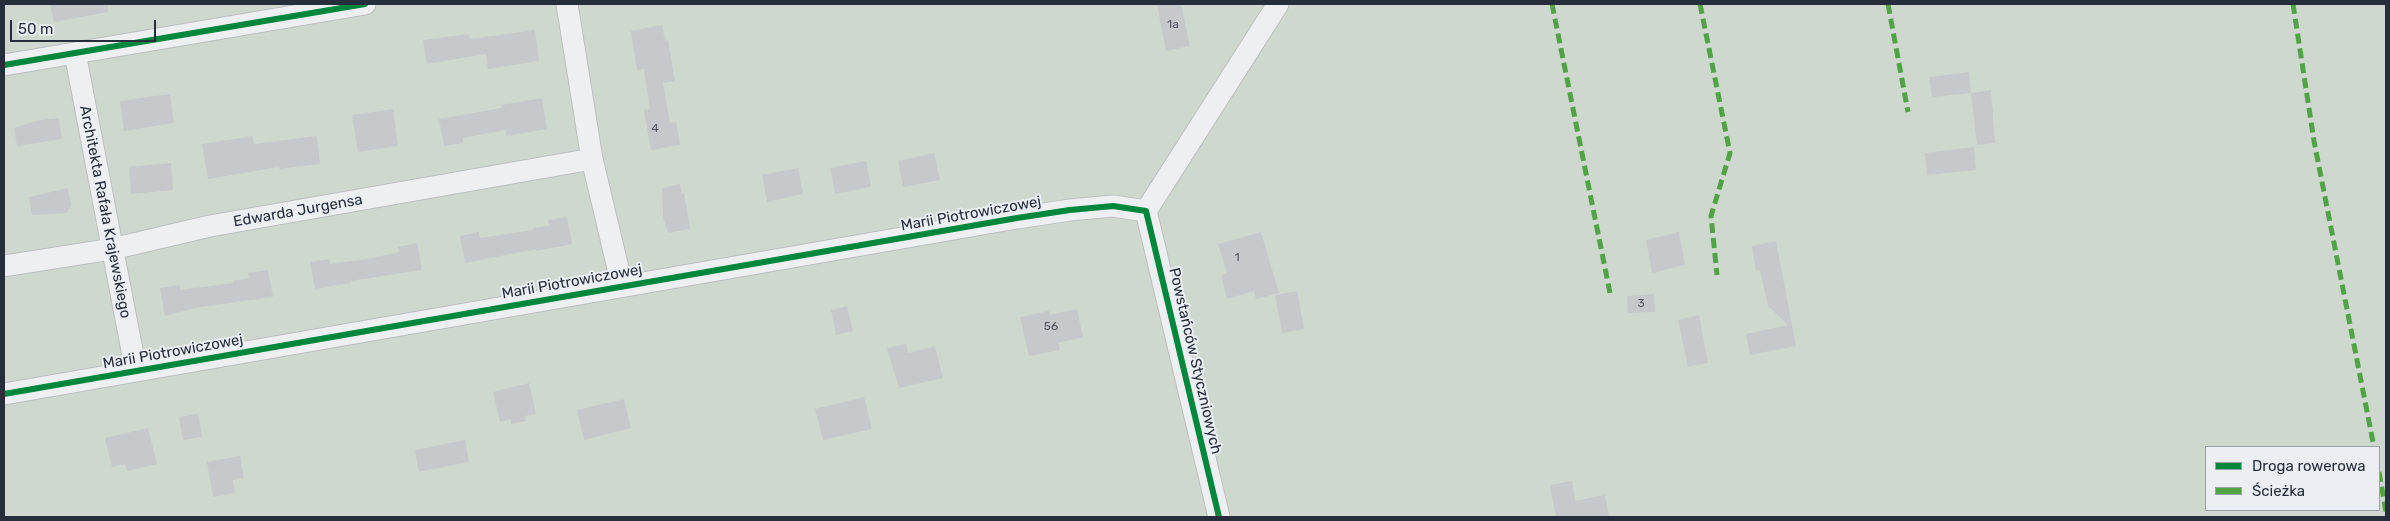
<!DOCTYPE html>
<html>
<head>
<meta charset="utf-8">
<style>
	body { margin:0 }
	#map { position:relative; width:2390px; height:521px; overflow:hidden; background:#dee1e4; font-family:Rubik,sans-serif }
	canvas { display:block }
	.frame { position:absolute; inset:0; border:5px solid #262e3c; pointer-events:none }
	.legend { position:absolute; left:2205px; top:446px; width:175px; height:65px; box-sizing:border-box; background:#ebeff4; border:1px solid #9ca2aa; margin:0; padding:6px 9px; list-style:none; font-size:15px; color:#262e3c }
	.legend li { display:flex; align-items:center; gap:10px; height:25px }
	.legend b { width:25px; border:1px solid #9ca2aa }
	.scale { position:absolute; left:10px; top:20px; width:146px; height:22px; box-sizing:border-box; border:2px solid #262e3c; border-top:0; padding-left:6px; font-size:15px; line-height:18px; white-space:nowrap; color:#262e3c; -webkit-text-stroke:4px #ebeff4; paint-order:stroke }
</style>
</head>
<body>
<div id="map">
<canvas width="2390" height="521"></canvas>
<div class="frame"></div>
<ul class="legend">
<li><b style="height:6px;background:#00873e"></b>Droga rowerowa</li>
<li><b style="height:6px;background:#50a445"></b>Ścieżka</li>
</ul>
<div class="scale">50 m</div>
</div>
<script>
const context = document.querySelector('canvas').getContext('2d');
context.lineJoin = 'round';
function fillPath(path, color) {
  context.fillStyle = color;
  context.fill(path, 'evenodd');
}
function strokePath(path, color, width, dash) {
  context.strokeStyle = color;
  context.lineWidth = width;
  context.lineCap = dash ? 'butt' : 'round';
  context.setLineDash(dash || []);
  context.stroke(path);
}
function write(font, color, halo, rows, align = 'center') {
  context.font = font + ' Rubik,sans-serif';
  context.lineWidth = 4;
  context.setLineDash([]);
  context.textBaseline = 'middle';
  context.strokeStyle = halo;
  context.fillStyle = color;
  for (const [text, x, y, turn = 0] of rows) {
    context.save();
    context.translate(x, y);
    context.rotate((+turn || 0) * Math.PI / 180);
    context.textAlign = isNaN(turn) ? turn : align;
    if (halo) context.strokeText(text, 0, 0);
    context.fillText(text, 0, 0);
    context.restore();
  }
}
fillPath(new Path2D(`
	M4 4H2386V517H4ZM2206 447H2379V510H2206Z`), '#cfd8cf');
fillPath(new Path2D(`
	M50 4H108V12L54 22Z
	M1157 4H1181L1190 46 1166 51Z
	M662 25 665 41 668 40 675 81 663 83 670 123 676 122 680 145 651 150 644 110 650 109 644 69 637 70 631 31Z
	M535 30 539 61 488 69 486 54 427 64 423 40 469 34 470 39Z
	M1969 72 1971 93 1932 97 1929 77Z
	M1991 90 1995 143 1977 145 1971 93Z
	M170 94 174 123 124 131 120 101Z
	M542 98 547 129 506 136V130L463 138V143L444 146 439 119 502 108 501 105Z
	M393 109 398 146 358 152 352 115Z
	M59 118 62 139 17 146 14 128 40 120Z
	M253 136 254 144 317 136 320 164 279 169V167L208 179 202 144Z
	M1974 147 1976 170 1927 175 1925 153Z
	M934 153 940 180 903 187 898 161Z
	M866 161 871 187 835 194 830 168Z
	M171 163 173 190 131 194 129 167Z
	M798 168 803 194 767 202 762 175Z
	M680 184 682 194 684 193 690 229 668 233 663 216 662 188Z
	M68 188 71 206 66 213 32 215 29 197Z
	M567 217 572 244 536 251V249L465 263 460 236 479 232 480 238 533 230 532 228 549 226 548 220Z
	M1261 232 1279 293 1256 299 1254 291 1227 299 1221 275 1227 273 1218 244Z
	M1679 232 1685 265 1652 273 1646 240Z
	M1776 241 1796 346 1750 355 1746 334 1788 325 1768 306 1760 270 1756 271 1752 246Z
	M417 243 422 270 350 281V283L315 289 310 262 329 259 330 264 367 259 399 252 398 247Z
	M268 270 273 297 200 307 165 316 160 288 180 285V290L233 283V281L249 278 248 273Z
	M1297 291 1304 329 1282 333 1275 295Z
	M1654 294 1655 312 1628 313 1627 296Z
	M847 306 853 331 836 335 831 310Z
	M1077 309 1083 337 1058 343 1060 350 1029 356 1020 317 1049 311 1050 315Z
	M1699 315 1708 363 1688 367 1678 320Z
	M906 344 908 353 935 346 943 378 899 388 887 348Z
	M529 383 536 414 525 416 526 421 511 424V419L500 422 493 392Z
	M864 397 872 429 823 440 815 409Z
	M624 399 631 428 584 440 577 410Z
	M198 414 202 437 183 440 179 417Z
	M148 428 157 464 127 471 125 464 112 467 105 438Z
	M465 440 469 462 419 472 415 450Z
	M240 456 244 478 233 480 235 493 213 497 207 462Z
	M1572 481 1575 501 1605 495 1609 517H1556L1550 485Z`), '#c6c9cc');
const street = new Path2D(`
	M567 4 592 159 622 285
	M75 53 136 371
	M4 65 365 4
	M1146 211 1219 517
	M1146 211 1278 4
	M4 266 112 249 210 226 592 159
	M4 394 1017 218 1070 210 1113 206 1146 211`);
strokePath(street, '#bdbfc2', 23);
strokePath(street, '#edeff0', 21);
strokePath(new Path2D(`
	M1552 4 1610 293
	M1700 4 1730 153 1711 216 1717 275
	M1888 4 1908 112
	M2293 4 2314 141 2374 447
	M2379 472 2386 512`), '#50a445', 5, [10, 5]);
strokePath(new Path2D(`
	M4 65 365 4
	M4 394 1017 218 1070 210 1113 206 1146 211 1219 517`), '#00873e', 6);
write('12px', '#4f5661', null, [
	["1a",1173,25],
	["4",655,129],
	["1",1237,258],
	["3",1641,304],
	["56",1051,327]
]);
write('15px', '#262e3c', '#ebeff4', [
	["Edwarda Jurgensa",298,211,-10],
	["Architekta Rafała Krajewskiego",105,212,79],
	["Marii Piotrowiczowej",971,214,-10],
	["Marii Piotrowiczowej",572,282,-10],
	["Marii Piotrowiczowej",173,352,-10],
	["Powstańców Styczniowych",1195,361,77]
]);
</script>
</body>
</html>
